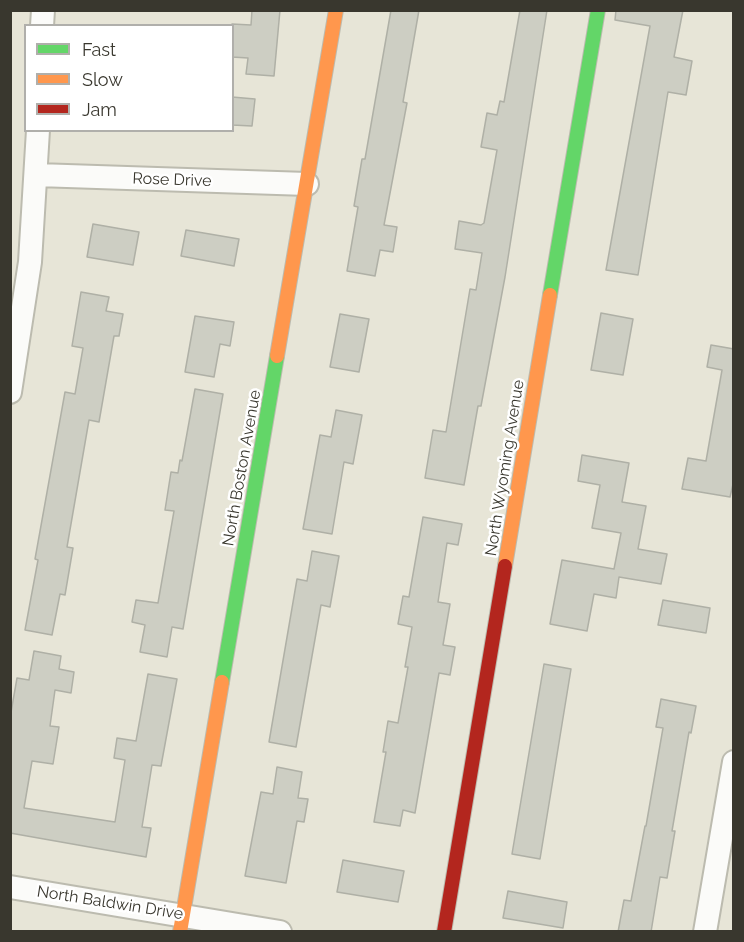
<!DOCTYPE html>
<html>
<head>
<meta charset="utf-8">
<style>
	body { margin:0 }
	#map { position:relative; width:744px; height:942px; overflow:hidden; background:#e7e5d7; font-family:Raleway,sans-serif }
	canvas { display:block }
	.frame { position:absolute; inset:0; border:12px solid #39372e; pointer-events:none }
	.legend { position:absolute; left:24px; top:24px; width:210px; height:108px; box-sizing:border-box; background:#fff; border:2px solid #b0afab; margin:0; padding:8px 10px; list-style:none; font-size:18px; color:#39372e }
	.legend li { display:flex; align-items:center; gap:12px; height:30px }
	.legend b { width:30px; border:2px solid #b0afab }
</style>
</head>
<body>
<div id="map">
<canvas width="744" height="942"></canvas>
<div class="frame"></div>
<ul class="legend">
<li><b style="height:8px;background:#63d668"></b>Fast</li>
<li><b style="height:8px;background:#ff974d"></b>Slow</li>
<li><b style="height:8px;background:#b3261e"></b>Jam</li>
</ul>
</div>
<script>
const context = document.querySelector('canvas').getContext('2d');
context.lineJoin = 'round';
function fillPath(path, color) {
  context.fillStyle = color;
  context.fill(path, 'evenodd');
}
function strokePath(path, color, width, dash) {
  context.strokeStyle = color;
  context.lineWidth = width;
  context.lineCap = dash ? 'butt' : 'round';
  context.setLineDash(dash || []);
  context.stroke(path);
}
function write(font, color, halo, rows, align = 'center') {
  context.font = font + ' Raleway,sans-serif';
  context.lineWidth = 5;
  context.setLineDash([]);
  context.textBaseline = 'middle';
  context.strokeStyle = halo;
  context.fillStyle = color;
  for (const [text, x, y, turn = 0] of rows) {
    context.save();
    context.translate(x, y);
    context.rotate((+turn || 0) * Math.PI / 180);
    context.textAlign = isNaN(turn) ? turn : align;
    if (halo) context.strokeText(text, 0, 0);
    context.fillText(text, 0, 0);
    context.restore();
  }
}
const building = new Path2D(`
	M252 10H280L274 76 246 74 248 58 232 57V24L251 25Z
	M391 10H419L403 102 407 103 384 225 397 227 393 252 380 250 375 276 347 271 358 207 354 206 362 159H365Z
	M520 10H547L505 277 481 406H478L464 485 425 478 433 430 446 432 470 289 476 290 482 253 455 249 459 221 481 225 484 223 497 150 481 147 487 113 497 115 500 101 504 102Z
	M616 10H683L674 57 692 61 686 95 668 92 638 275 606 270 650 26 615 20Z
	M232 97 255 99 252 126 232 125Z
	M93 224 139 232 133 265 87 257Z
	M186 230 239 239 234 266 181 256Z
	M81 292 109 297 106 311 123 314 119 336H114L99 422 89 420 67 547 73 548 65 595 60 594 52 635 25 630 38 560 35 559 65 392 75 394 83 348 72 346Z
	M601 313 633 319 623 375 591 370Z
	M340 314 369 319 359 372 330 367Z
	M195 316 234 322 230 346 220 344 214 377 185 372Z
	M711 345 734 349V480L730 497 682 489 688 458 706 461 722 370 707 367Z
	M195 389 223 394 183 629 172 627 167 657 140 652 145 625 132 622 136 600 158 603 174 511 165 510 171 472 178 473 180 460 182 461Z
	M336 410 362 415 353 464 344 462 332 534 303 529 320 435 331 437Z
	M582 455 629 463 622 502 646 506 638 549 667 554 661 584 619 577 616 598 594 594 587 631 550 624 562 560 614 569 621 533 592 528 600 485 578 481Z
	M423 517 462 524 458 545 447 543 438 602 450 604 443 645 455 647 450 675 439 673 415 813 403 810 400 826 374 822 386 752H383L388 721 398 723 408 667H405L412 627 398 624 403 596 409 597Z
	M312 551 339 556 330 607 321 605 296 747 269 742 297 579 307 581Z
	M663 600 710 608 706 633 658 625Z
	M34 651 61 656 59 669 74 672 71 693 55 690 50 726 59 727 53 764 32 761 24 808 115 822 125 760 114 758 117 738 136 741 148 674 177 679 161 766 152 765 142 827 151 828 146 857 10 833V718L17 678 29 680Z
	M544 664 571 669 540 859 512 854Z
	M661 699 696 706 691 733 689 732 672 831H675L667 878 660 877 651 932H618L624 900 631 901 645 826H646L663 728 656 727Z
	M277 767 302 772 298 798 308 799 304 822 297 821 286 883 245 876 261 792 273 794Z
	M343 860 404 871 398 902 337 892Z
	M508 891 567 902 563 928 503 918Z`);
fillPath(building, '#cdcec3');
strokePath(building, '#afb0a6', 1.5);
const street = new Path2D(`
	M42 26 43 10
	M37 175 307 184
	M10 392 30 262 38 130
	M10 887 280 932
	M705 932 734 762`);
const fast = new Path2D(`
	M550 295 598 10
	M222 682 277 356`);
const slow = new Path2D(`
	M277 356 336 10
	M505 566 550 295
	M180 932 222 682`);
const jam = new Path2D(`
	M444 932 505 566`);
strokePath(street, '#bcbbaf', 26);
strokePath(fast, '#bcbbaf', 16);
strokePath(slow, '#bcbbaf', 16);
strokePath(jam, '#bcbbaf', 16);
strokePath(street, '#fbfbf9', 22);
strokePath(fast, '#63d668', 14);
strokePath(slow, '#ff974d', 14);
strokePath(jam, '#b3261e', 14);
write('16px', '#39372e', '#fff', [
	["Rose Drive",172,180,2],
	["North Boston Avenue",242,468,-80],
	["North Wyoming Avenue",505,468,-81],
	["North Baldwin Drive",110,903,9]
]);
</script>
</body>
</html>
